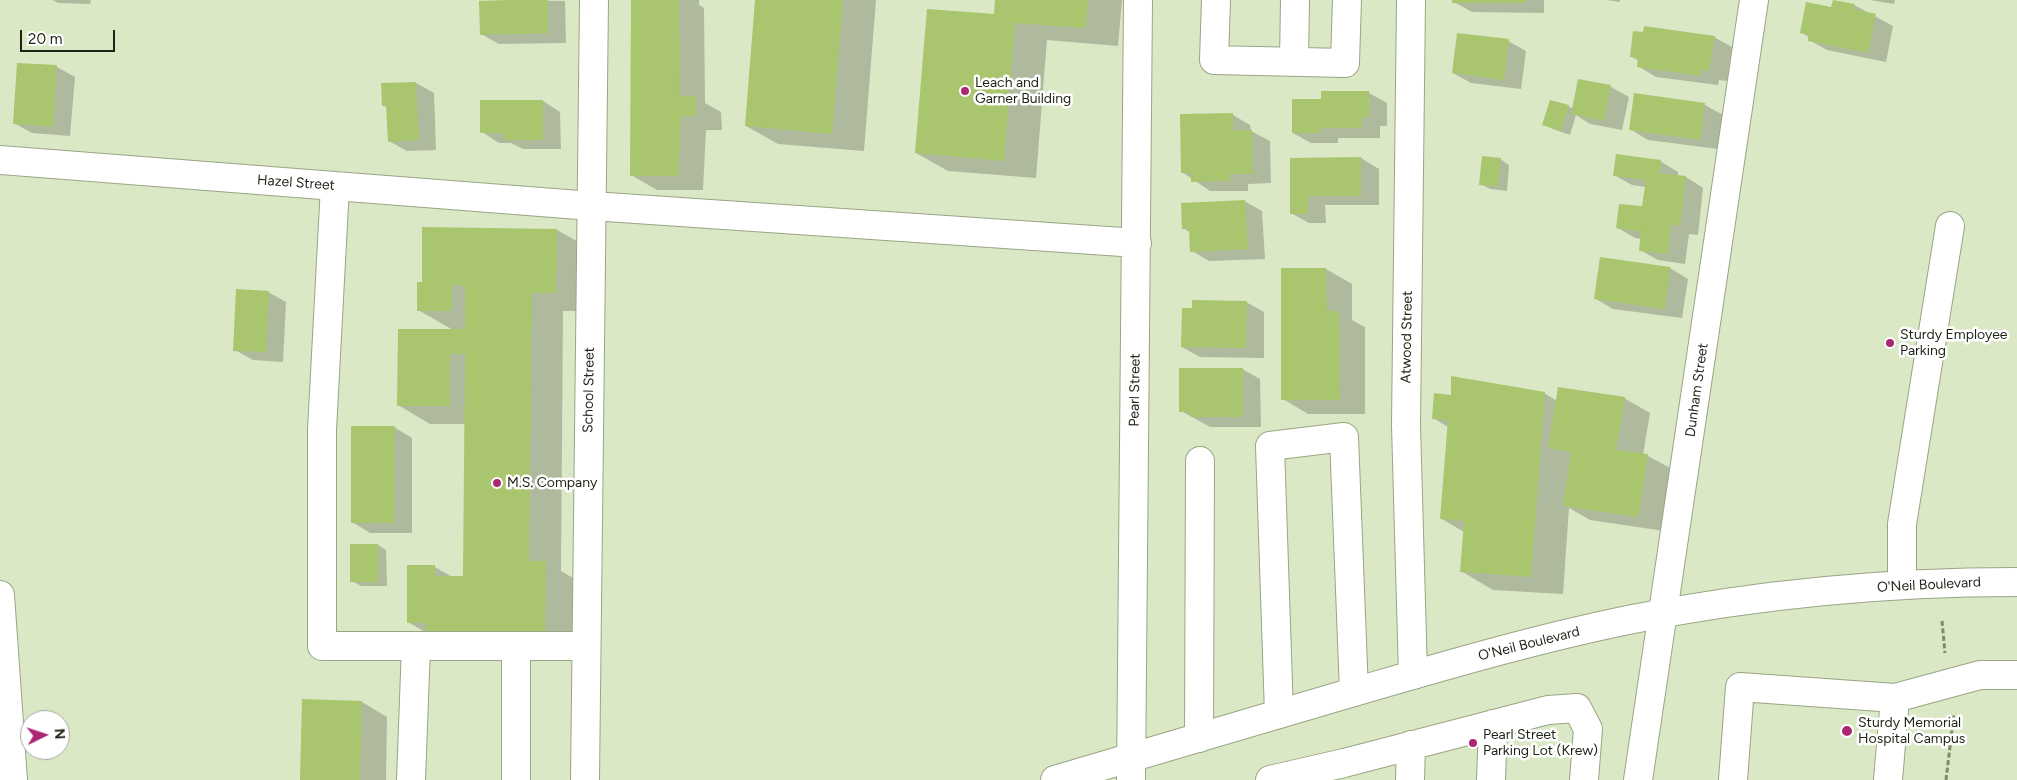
<!DOCTYPE html>
<html>
<head>
<meta charset="utf-8">
<style>
	body { margin:0 }
	#map { position:relative; width:2017px; height:780px; overflow:hidden; background:#dbe8c6; font-family:Figtree,sans-serif }
	canvas { display:block }
	.north { position:absolute; left:20px; top:710px; width:50px; height:50px; box-sizing:border-box; background:#fff; border:1px solid #a5a7a2; border-radius:50%; rotate:86deg; font-size:14px; font-weight:700; line-height:20px; text-align:center; color:#1e2316 }
	.north::after { content:''; display:block; margin:auto; width:18px; height:22px; background:#ac2771; clip-path:polygon(50% 0,100% 100%,50% 72%,0 100%) }
	.scale { position:absolute; left:20px; top:30px; width:95px; height:22px; box-sizing:border-box; border:2px solid #1e2316; border-top:0; padding-left:6px; font-size:15px; line-height:18px; white-space:nowrap; color:#1e2316; -webkit-text-stroke:4px #fff; paint-order:stroke }
</style>
</head>
<body>
<div id="map">
<canvas width="2017" height="780"></canvas>
<div class="north">N</div>
<div class="scale">20 m</div>
</div>
<script>
const context = document.querySelector('canvas').getContext('2d');
context.lineJoin = 'round';
function fillPath(path, color) {
  context.fillStyle = color;
  context.fill(path, 'evenodd');
}
function strokePath(path, color, width, dash) {
  context.strokeStyle = color;
  context.lineWidth = width;
  context.lineCap = dash ? 'butt' : 'round';
  context.setLineDash(dash || []);
  context.stroke(path);
}
function write(font, color, halo, rows, align = 'center') {
  context.font = font + ' Figtree,sans-serif';
  context.lineWidth = 5;
  context.setLineDash([]);
  context.textBaseline = 'middle';
  context.strokeStyle = halo;
  context.fillStyle = color;
  for (const [text, x, y, turn = 0] of rows) {
    context.save();
    context.translate(x, y);
    context.rotate((+turn || 0) * Math.PI / 180);
    context.textAlign = isNaN(turn) ? turn : align;
    if (halo) context.strokeText(text, 0, 0);
    context.fillText(text, 0, 0);
    context.restore();
  }
}
fillPath(new Path2D(`
	M53 0H91L90 4 58 3Z
	M507 0 565 1 566 43 499 44 481 34Z
	M632 0H699V5L704 8 705 103 721 112 722 130H706L703 190H657L631 175Z
	M756 0H876L864 151 778 144 746 126Z
	M997 0H1122L1118 46 1047 40 1036 178 948 171 916 153 995 16Z
	M1454 0H1544V13L1472 12 1454 2Z
	M1607 0H1620V2Z
	M1870 0H1895L1894 4Z
	M1854 5 1893 26 1886 62 1827 50 1809 40V37L1802 33 1832 8Z
	M1714 37 1732 47 1727 81 1719 80 1718 85 1656 77 1638 66 1639 61 1631 56Z
	M1508 41 1526 51 1521 89 1471 83 1453 73Z
	M57 67 75 77 70 136 32 133 14 123Z
	M1579 80 1611 87 1629 97 1622 130 1590 124 1576 115 1570 135 1553 129 1544 124 1568 106 1573 109Z
	M416 83 434 93 436 150 407 151 389 141 387 108 383 105 382 84Z
	M1369 93 1387 103V126H1380V138H1338V143H1311L1293 133 1322 100Z
	M543 101 560 112 561 149H523L511 143H499L482 132Z
	M1705 105 1723 115 1718 149 1648 140 1630 129Z
	M1233 115 1250 125 1251 131 1270 141 1271 183 1248 184V191H1210L1182 172Z
	M1361 158 1379 169V205H1325L1326 223H1309L1291 213V159Z
	M1500 159 1509 165 1507 191 1490 189 1481 184Z
	M1660 161 1678 172V176L1686 177 1703 188 1698 235 1689 234 1685 264 1658 260 1640 250 1642 239 1635 238 1618 228 1643 208 1646 187 1632 185 1614 175Z
	M1244 201 1262 211 1265 259 1209 261 1192 251 1191 233 1183 228Z
	M557 230 589 248 588 311H563L561 571 578 581 577 652 440 641 408 622V567H435L454 578H464L465 424H430L398 405 453 330 418 310 423 283Z
	M1670 268 1688 279 1682 318 1613 309 1596 299Z
	M1326 269 1352 284V320L1365 327V414H1308L1283 399Z
	M268 292 286 302 283 362 253 360 235 350Z
	M1246 302 1264 312V358L1200 357 1182 347 1193 309Z
	M1242 369 1260 379 1261 427H1210L1181 411Z
	M1544 393 1557 401 1624 398 1650 413 1643 455 1648 456 1674 470 1664 531 1590 520 1569 508 1563 594 1493 590 1461 571 1464 532 1442 519 1448 427 1433 418 1452 396Z
	M394 427 412 438V533H370L352 522Z
	M378 545 386 550 387 586H361L352 581Z
	M362 702 387 717 386 780H301Z`), '#0003');
fillPath(new Path2D(`
	M506 0H548V33L480 35 479 1Z
	M631 0H679L680 96H695L697 116H681L678 176H630Z
	M755 0H843L832 134 745 126Z
	M995 0H1088L1086 28 1015 23 1004 161 915 153 927 9 994 14Z
	M1452 0H1526V3H1452Z
	M1833 0 1855 4 1853 9 1876 14 1868 53 1808 41V35L1800 33 1806 2 1831 7Z
	M1644 26 1715 36 1709 71 1701 70V76L1637 67 1638 58 1630 57 1633 31 1643 32Z
	M1457 33 1509 39 1504 80 1452 73Z
	M17 63 57 65 53 127 13 124Z
	M1578 79 1611 85 1604 121 1571 114Z
	M416 82 419 140 388 142 386 106H382L381 83Z
	M1321 91H1369L1370 117H1362V128H1321L1320 133H1292V99H1321Z
	M1634 93 1705 103 1700 140 1629 130Z
	M480 100H543V140H503L504 133H480Z
	M1550 100 1569 105 1561 131 1542 125Z
	M1233 113V130H1252L1253 174H1230V181L1191 182V173H1181L1180 114Z
	M1616 154 1661 160 1659 173 1686 176 1680 226 1671 224 1668 254 1639 251 1641 232 1616 228 1619 204 1642 206 1646 180 1613 176Z
	M1482 156 1501 158 1498 186 1479 185Z
	M1361 157V196H1308V214H1290V158Z
	M1245 200 1248 249 1190 252 1189 229H1182L1181 203Z
	M422 227 557 229 556 293H532L529 561H546L545 634 425 633 426 623H407V565H435V576H463L465 354H450V406H397L398 329H465V286L452 285V311H417V282H422Z
	M1600 257 1670 267 1665 309 1594 299Z
	M1281 268H1326L1327 311H1339L1340 400H1281Z
	M236 289 269 291 266 352 233 351Z
	M1192 300 1247 301 1246 348 1181 347 1182 308H1192Z
	M1179 368H1243V417H1191L1190 412H1179Z
	M1451 376 1545 392 1531 577 1460 572 1464 521 1440 519 1448 420 1432 419 1434 393 1451 395Z
	M1558 387 1625 397 1616 450 1648 454 1638 517 1563 506 1571 452 1548 448Z
	M351 426H395L394 523H351Z
	M350 544H378V582H350Z
	M302 699 362 701 360 780H300Z`), '#a9c56d');
const minor = new Path2D(`
	M1216 0 1214 60 1345 63 1347 0
	M1411 0 1406 425 1413 675
	M1294 62 1295 0
	M0 160 592 206 1137 243
	M335 186 322 430V646H586
	M1902 585V524L1950 226
	M0 595 13 780
	M516 646V780
	M1279 714 1270 446 1344 437 1354 692
	M1199 738 1200 461
	M411 780 416 646
	M585 780 594 0
	M1131 780 1138 0
	M1270 780 1344 763 1548 710 1577 708 1588 729 1584 780
	M1410 780 1411 745
	M1491 780 1493 724
	M1638 780 1754 0
	M1733 780 1740 687 1895 698 1980 675H2017
	M1888 780 1895 698`);
const major = new Path2D(`
	M1055 780C1150 752 1245 724 1340 696 1437 668 1534 639 1633 619 1759 594 1888 582 2017 582`);
strokePath(minor, '#99a584', 30);
strokePath(major, '#99a584', 30);
strokePath(new Path2D(`
	M1942 621 1945 653
	M1946 780 1954 713`), '#808a72', 3, [5, 2.5]);
strokePath(minor, '#fff', 28);
strokePath(major, '#fff', 28);
for (const [x, y, r, color] of [
	[965,91,5,"#ac2771"],
	[1890,343,5,"#ac2771"],
	[497,483,5,"#ac2771"],
	[1847,731,6,"#ac2771"],
	[1473,743,5,"#ac2771"]
]) {
  const dot = new Path2D();
  dot.arc(x, y, r, 0, 2 * Math.PI);
  context.fillStyle = color;
  context.fill(dot);
  strokePath(dot, '#fff', 2);
}
write('14px', '#1e2316', '#fff', [
	["Leach and",975,83],
	["Garner Building",975,99],
	["Sturdy Employee",1900,335],
	["Parking",1900,351],
	["M.S. Company",507,483],
	["Sturdy Memorial",1858,723],
	["Hospital Campus",1858,739],
	["Pearl Street",1483,735],
	["Parking Lot (Krew)",1483,751]
], 'left');
write('14px', '#1e2316', '#fff', [
	["Hazel Street",296,183,4],
	["Atwood Street",1407,337,-89],
	["School Street",589,390,-89],
	["Pearl Street",1135,390,-89],
	["Dunham Street",1697,390,-82],
	["O'Neil Boulevard",1929,585,-3],
	["O'Neil Boulevard",1529,644,-14]
]);
</script>
</body>
</html>
